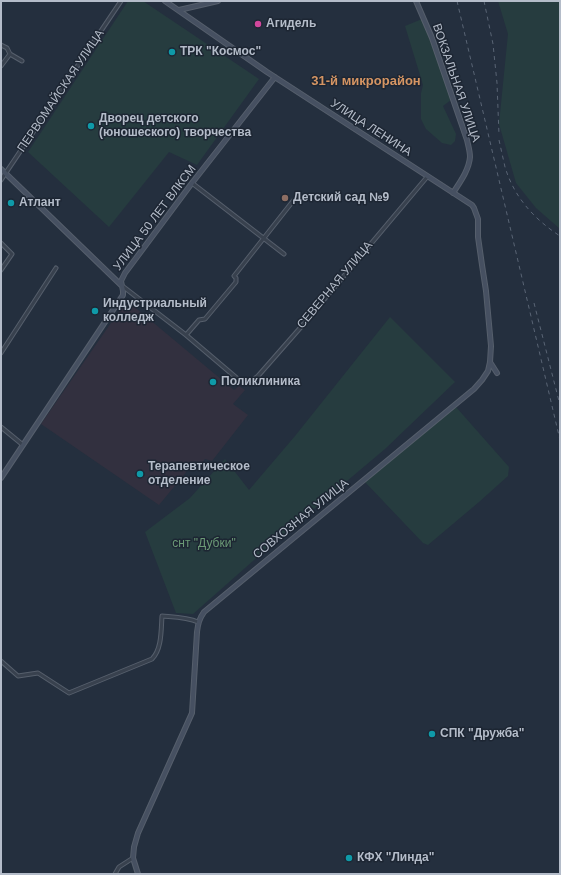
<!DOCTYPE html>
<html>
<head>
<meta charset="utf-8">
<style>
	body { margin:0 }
	#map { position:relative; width:561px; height:875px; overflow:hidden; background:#242f3e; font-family:Helvetica,sans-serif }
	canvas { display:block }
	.frame { position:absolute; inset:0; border:2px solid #b4bcc9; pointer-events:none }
</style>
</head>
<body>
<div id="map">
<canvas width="561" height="875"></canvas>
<div class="frame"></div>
</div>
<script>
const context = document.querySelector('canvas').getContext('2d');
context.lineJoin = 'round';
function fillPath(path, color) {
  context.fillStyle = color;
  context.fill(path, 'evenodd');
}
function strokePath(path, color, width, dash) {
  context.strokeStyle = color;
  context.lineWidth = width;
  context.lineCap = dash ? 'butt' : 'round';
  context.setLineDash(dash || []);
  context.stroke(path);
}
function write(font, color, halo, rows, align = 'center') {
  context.font = font + ' Helvetica,sans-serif';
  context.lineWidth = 3;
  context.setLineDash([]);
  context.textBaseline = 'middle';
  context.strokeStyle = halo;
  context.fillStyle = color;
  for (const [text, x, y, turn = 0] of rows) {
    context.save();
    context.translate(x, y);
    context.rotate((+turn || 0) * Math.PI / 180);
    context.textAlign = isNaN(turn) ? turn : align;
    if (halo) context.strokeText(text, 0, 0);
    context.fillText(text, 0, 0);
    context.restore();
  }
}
fillPath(new Path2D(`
	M131 304 234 390 239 386 245 390 233 404 248 415 212 461 205 459 201 464 195 461 183 476 159 505 41 424 122 307 126 310Z`), '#32303f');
fillPath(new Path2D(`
	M128 1H143L259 79 197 165 169 152 109 227 28 152Z
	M498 1H560V229L536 208 516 183 499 124 508 34Z
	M422 19 451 96V100L443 106 456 134 455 141 451 145 442 143 426 129 421 119V93L423 85 405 26Z
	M390 317 455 382 385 449 271 545 193 614 176 613 145 532 190 498 225 459 249 490 295 436Z
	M456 407 509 467 508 476 479 502 428 545 423 543 365 482Z`), '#263c3f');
const street = new Path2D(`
	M1 45 7 48 10 54 22 61
	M1 66 10 54
	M1 180 121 1
	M192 183 284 254
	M1 243 12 254 1 270
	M121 285 186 335 239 380 243 382 249 383 258 376 301 327 427 177
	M186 335 199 320 205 319 236 282V278L234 276 293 201
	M1 353 56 268
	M1 427 23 445
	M1 661 18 676 38 673 69 693 152 659C162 649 161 630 162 616 174 617 187 617 198 622
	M115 874 119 867 133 858`);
const secondary = new Path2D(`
	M416 1 432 38 467 140C468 145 470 151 470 157 469 170 460 182 453 193
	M179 10 218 1
	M1 169 121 285
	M490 362 497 373
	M1 478 123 295V291L121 281 125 273 192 183 275 77
	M138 874 133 858 134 847 138 833 192 713 197 632C198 624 199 619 204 612L474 389 482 380 488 371 490 362 491 346 486 291 482 265 478 237V219L474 208 472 205 267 72 165 1`);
strokePath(street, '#565f6c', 5);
strokePath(secondary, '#565f6c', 6);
strokePath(street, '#38414e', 3);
strokePath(secondary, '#465061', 4);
strokePath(new Path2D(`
	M457 1 560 440
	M484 1 493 44 497 83 499 135
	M499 140C501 149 503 158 505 167 514 197 534 219 560 236
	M534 303 560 405`), '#5a6575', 1, [4, 4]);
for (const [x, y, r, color] of [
	[258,24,4,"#d1479c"],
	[172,52,4,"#0f9aa8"],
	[91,126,4,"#0f9aa8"],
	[285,198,4,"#8d6e63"],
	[11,203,4,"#0f9aa8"],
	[95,311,4,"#0f9aa8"],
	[213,382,4,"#0f9aa8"],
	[140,474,4,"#0f9aa8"],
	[432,734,4,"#0f9aa8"],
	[349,858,4,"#0f9aa8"]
]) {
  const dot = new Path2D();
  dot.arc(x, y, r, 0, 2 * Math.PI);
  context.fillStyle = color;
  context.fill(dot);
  strokePath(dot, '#1d2633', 1.5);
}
write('bold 12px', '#b4bcc9', '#1d2633', [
	["Агидель",266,24],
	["ТРК \"Космос\"",180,52],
	["Дворец детского",99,119],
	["(юношеского) творчества",99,133],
	["Детский сад №9",293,198],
	["Атлант",19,203],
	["Индустриальный",103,304],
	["колледж",103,318],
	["Поликлиника",221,382],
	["Терапевтическое",148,467],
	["отделение",148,481],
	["СПК \"Дружба\"",440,734],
	["КФХ \"Линда\"",357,858]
], 'left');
write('12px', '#b4bcc9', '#1d2633', [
	["ВОКЗАЛЬНАЯ УЛИЦА",456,83,71],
	["ПЕРВОМАЙСКАЯ УЛИЦА",61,91,-56],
	["УЛИЦА ЛЕНИНА",371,128,33],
	["УЛИЦА 50 ЛЕТ ВЛКСМ",155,218,-53],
	["СЕВЕРНАЯ УЛИЦА",335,285,-50],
	["СОВХОЗНАЯ УЛИЦА",301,519,-39]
]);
write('12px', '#6b9a76', '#1d2633', [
	["снт \"Дубки\"",204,544]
]);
write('bold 13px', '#d59563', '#1d2633', [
	["31-й микрорайон",366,81]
]);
</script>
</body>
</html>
